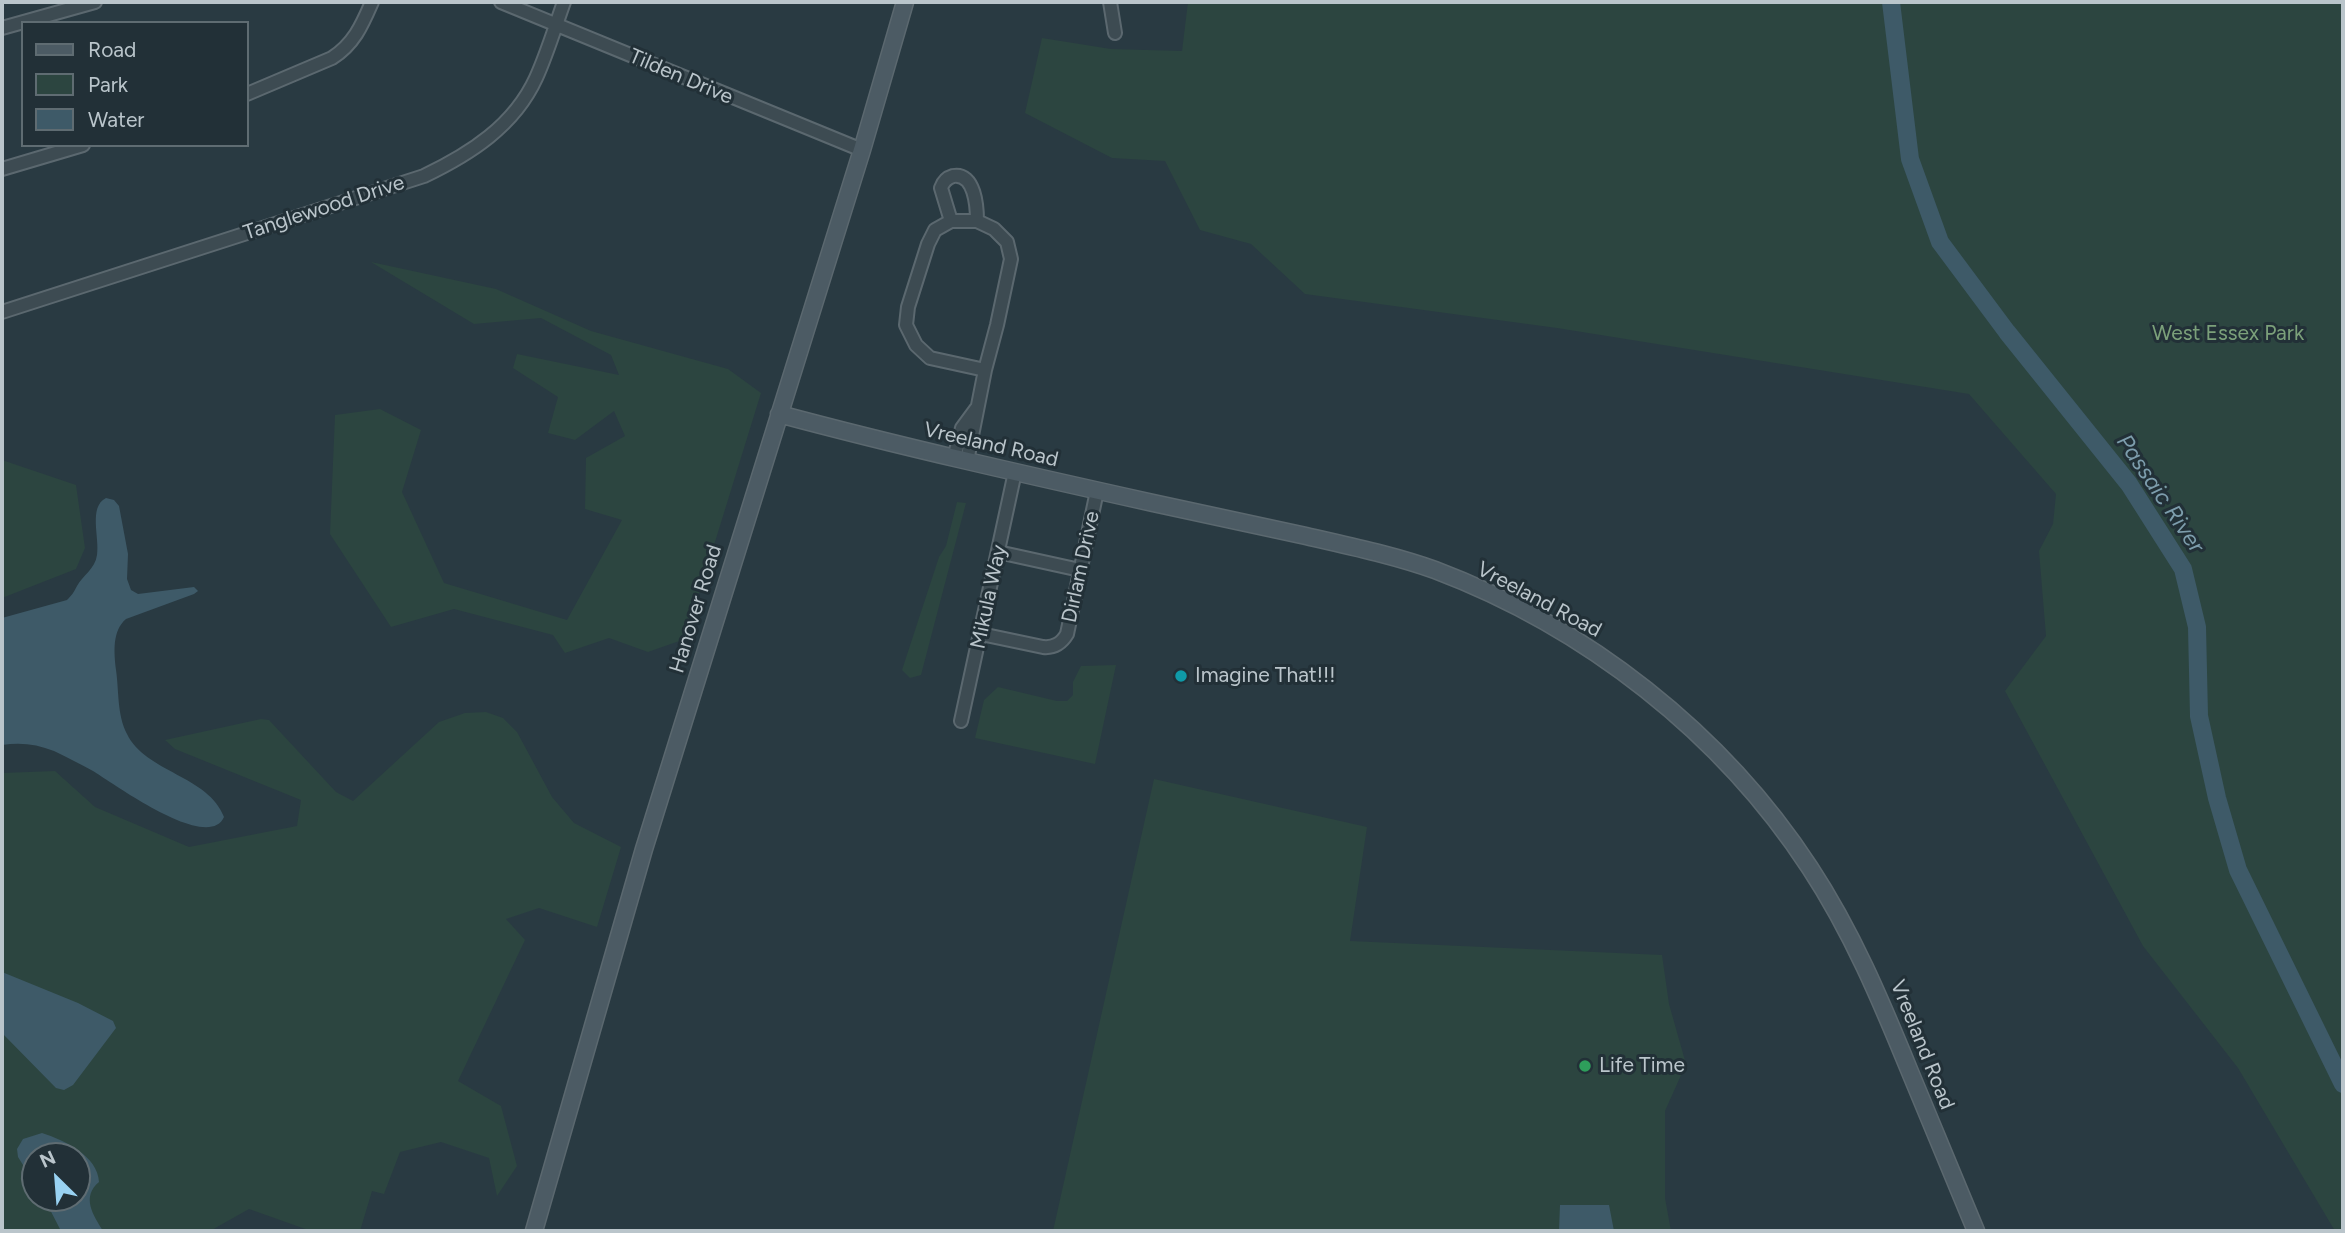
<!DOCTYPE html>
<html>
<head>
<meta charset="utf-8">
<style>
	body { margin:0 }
	#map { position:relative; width:2345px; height:1233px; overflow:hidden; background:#293a42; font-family:Figtree,sans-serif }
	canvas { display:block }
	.frame { position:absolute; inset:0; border:4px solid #bac5cb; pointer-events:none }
	.legend { position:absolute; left:21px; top:21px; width:228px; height:126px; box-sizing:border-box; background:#223037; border:2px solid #5f6c72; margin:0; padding:9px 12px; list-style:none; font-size:21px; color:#bac5cb }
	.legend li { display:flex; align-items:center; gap:14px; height:35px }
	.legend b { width:35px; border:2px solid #5f6c72 }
	.north { position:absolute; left:21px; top:1142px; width:70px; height:70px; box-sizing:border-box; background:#223037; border:2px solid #5f6c72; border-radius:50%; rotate:335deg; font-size:19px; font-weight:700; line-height:28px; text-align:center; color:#bac5cb }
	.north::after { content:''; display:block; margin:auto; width:24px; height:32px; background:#99d2f2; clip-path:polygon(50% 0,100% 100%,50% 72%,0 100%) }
</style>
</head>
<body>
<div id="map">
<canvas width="2345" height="1233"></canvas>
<div class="frame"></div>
<ul class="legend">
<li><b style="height:9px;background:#4c5b64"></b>Road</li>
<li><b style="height:19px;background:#2c4540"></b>Park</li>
<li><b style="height:19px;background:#3e5a68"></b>Water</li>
</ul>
<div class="north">N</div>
</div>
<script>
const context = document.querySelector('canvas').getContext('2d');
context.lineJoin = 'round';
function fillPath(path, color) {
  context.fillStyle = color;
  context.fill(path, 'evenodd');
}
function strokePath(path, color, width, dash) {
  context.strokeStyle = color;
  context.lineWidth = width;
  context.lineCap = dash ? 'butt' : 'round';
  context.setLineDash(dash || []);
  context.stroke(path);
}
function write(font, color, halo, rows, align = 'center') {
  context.font = font + ' Figtree,sans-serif';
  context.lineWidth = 6;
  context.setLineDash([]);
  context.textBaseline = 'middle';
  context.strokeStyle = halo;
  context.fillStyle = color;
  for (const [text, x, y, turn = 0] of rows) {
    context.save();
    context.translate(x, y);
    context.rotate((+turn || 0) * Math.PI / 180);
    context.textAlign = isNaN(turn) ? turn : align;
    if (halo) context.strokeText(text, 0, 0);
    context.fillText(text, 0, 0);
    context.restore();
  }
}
fillPath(new Path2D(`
	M1188 2H2343V1231H2335L2238 1068 2143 946 2005 691 2046 636 2039 551 2053 524 2056 494 1969 394 1557 328 1305 294 1251 244 1200 230 1165 161 1112 158 1025 113 1042 38 1111 49 1182 51Z
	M371 262 496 289 591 331 728 369 761 393 685 639 648 652 609 638 565 653 553 635 454 609 391 627 330 534 335 415 380 409 421 430 402 492 444 583 567 620 622 520 585 509 586 458 625 436 614 411 575 440 548 433 558 397 513 368 517 354 619 375 611 355 541 318 474 324Z
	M2 460 76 485 85 548 76 569 2 598Z
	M957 502 966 503 921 675 910 678 902 670 939 557 946 546Z
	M1116 665 1095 764 975 738 984 700 998 687 1057 701H1067L1073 695V682L1081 666Z
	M486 712 503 718 517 732 552 797 574 823 621 847 597 927 539 908 506 919 525 940 458 1081 501 1106 517 1166 497 1196 489 1158 441 1142 400 1152 384 1194 372 1191 360 1231H311L249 1209 210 1231H2V773L55 771 95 807 189 847 297 826 301 800 175 749 165 740 261 719 269 720 336 792 353 801 439 722 465 713ZM35 1156H77V1198H35Z
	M1154 779 1367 827 1350 941 1662 955 1669 1004 1686 1064 1665 1111V1198L1671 1231H1053Z`), '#2c4540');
fillPath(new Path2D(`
	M106 498 114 500 119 506 128 554 127 579 131 590 138 594 194 587 198 591 194 594 126 619C112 631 114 652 116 670 119 690 117 715 127 734 145 772 209 776 224 817 208 853 113 783 93 771 80 764 67 757 54 751 37 744 20 742 2 745V618L67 600C72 595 74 592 77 586 83 575 95 569 97 555 100 538 88 507 106 498Z
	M2 972 78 1003 113 1021 116 1028 73 1085 64 1090 56 1088 2 1033Z
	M42 1133C64 1140 98 1156 99 1182 81 1197 93 1215 103 1231H61L44 1198H77V1156H35V1184L18 1157 17 1149 23 1139Z
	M1560 1205H1609L1614 1231H1559Z`), '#3e5a68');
strokePath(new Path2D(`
	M1891 2 1910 159 1940 242 2007 332 2129 484 2183 569 2197 627 2199 716 2217 798 2238 870 2343 1084`), '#3e5a68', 18);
const street = new Path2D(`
	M501 2 862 150
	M1110 2 1115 33
	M2 28 95 2
	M247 94 332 58C354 44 362 25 372 2
	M2 169 83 145
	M951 221 941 188C943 182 946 178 953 176 975 172 977 207 977 221
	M2 312 424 176C470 154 514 126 536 78 547 54 555 27 564 2
	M954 458 962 428 976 409
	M967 461 985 370 997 325 1011 259 1007 242 994 229 977 221H951L935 230 928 244 908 307 906 325 916 345 930 358 985 370
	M998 552 1080 570
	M981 634 1043 647C1054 648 1061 644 1067 634L1097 491
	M961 721 1015 472`);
const secondary = new Path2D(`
	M779 414C902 447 1027 475 1153 503 1204 514 1255 525 1306 536 1349 546 1393 555 1435 570 1586 627 1722 733 1810 868 1852 932 1881 1001 1910 1072 1932 1125 1954 1178 1976 1231
	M534 1231 644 849 862 150 905 2`);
strokePath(street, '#5b686f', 16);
strokePath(secondary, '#5b686f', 19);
strokePath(street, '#3d4b52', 12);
strokePath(secondary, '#4c5b64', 16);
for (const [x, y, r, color] of [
	[1181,676,7,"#0f9aa8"],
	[1585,1066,7,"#2e9e5b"]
]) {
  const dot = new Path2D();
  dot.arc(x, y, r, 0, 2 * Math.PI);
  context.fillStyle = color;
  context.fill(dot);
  strokePath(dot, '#223037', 2.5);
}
write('21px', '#bac5cb', '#223037', [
	["Tilden Drive",681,77,23],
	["Tanglewood Drive",324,208,-18],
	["Vreeland Road",991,445,13],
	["Dirlam Drive",1081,567,-78],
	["Mikula Way",989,597,-78],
	["Vreeland Road",1539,600,28],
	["Hanover Road",696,609,-73],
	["Vreeland Road",1922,1045,68]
]);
write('21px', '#7ba07a', '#223037', [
	["West Essex Park",2228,334]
]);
write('21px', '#bac5cb', '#223037', [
	["Imagine That!!!",1195,676],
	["Life Time",1599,1066]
], 'left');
write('italic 23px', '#7d9dac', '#223037', [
	["Passaic River",2160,494,56]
]);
</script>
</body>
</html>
